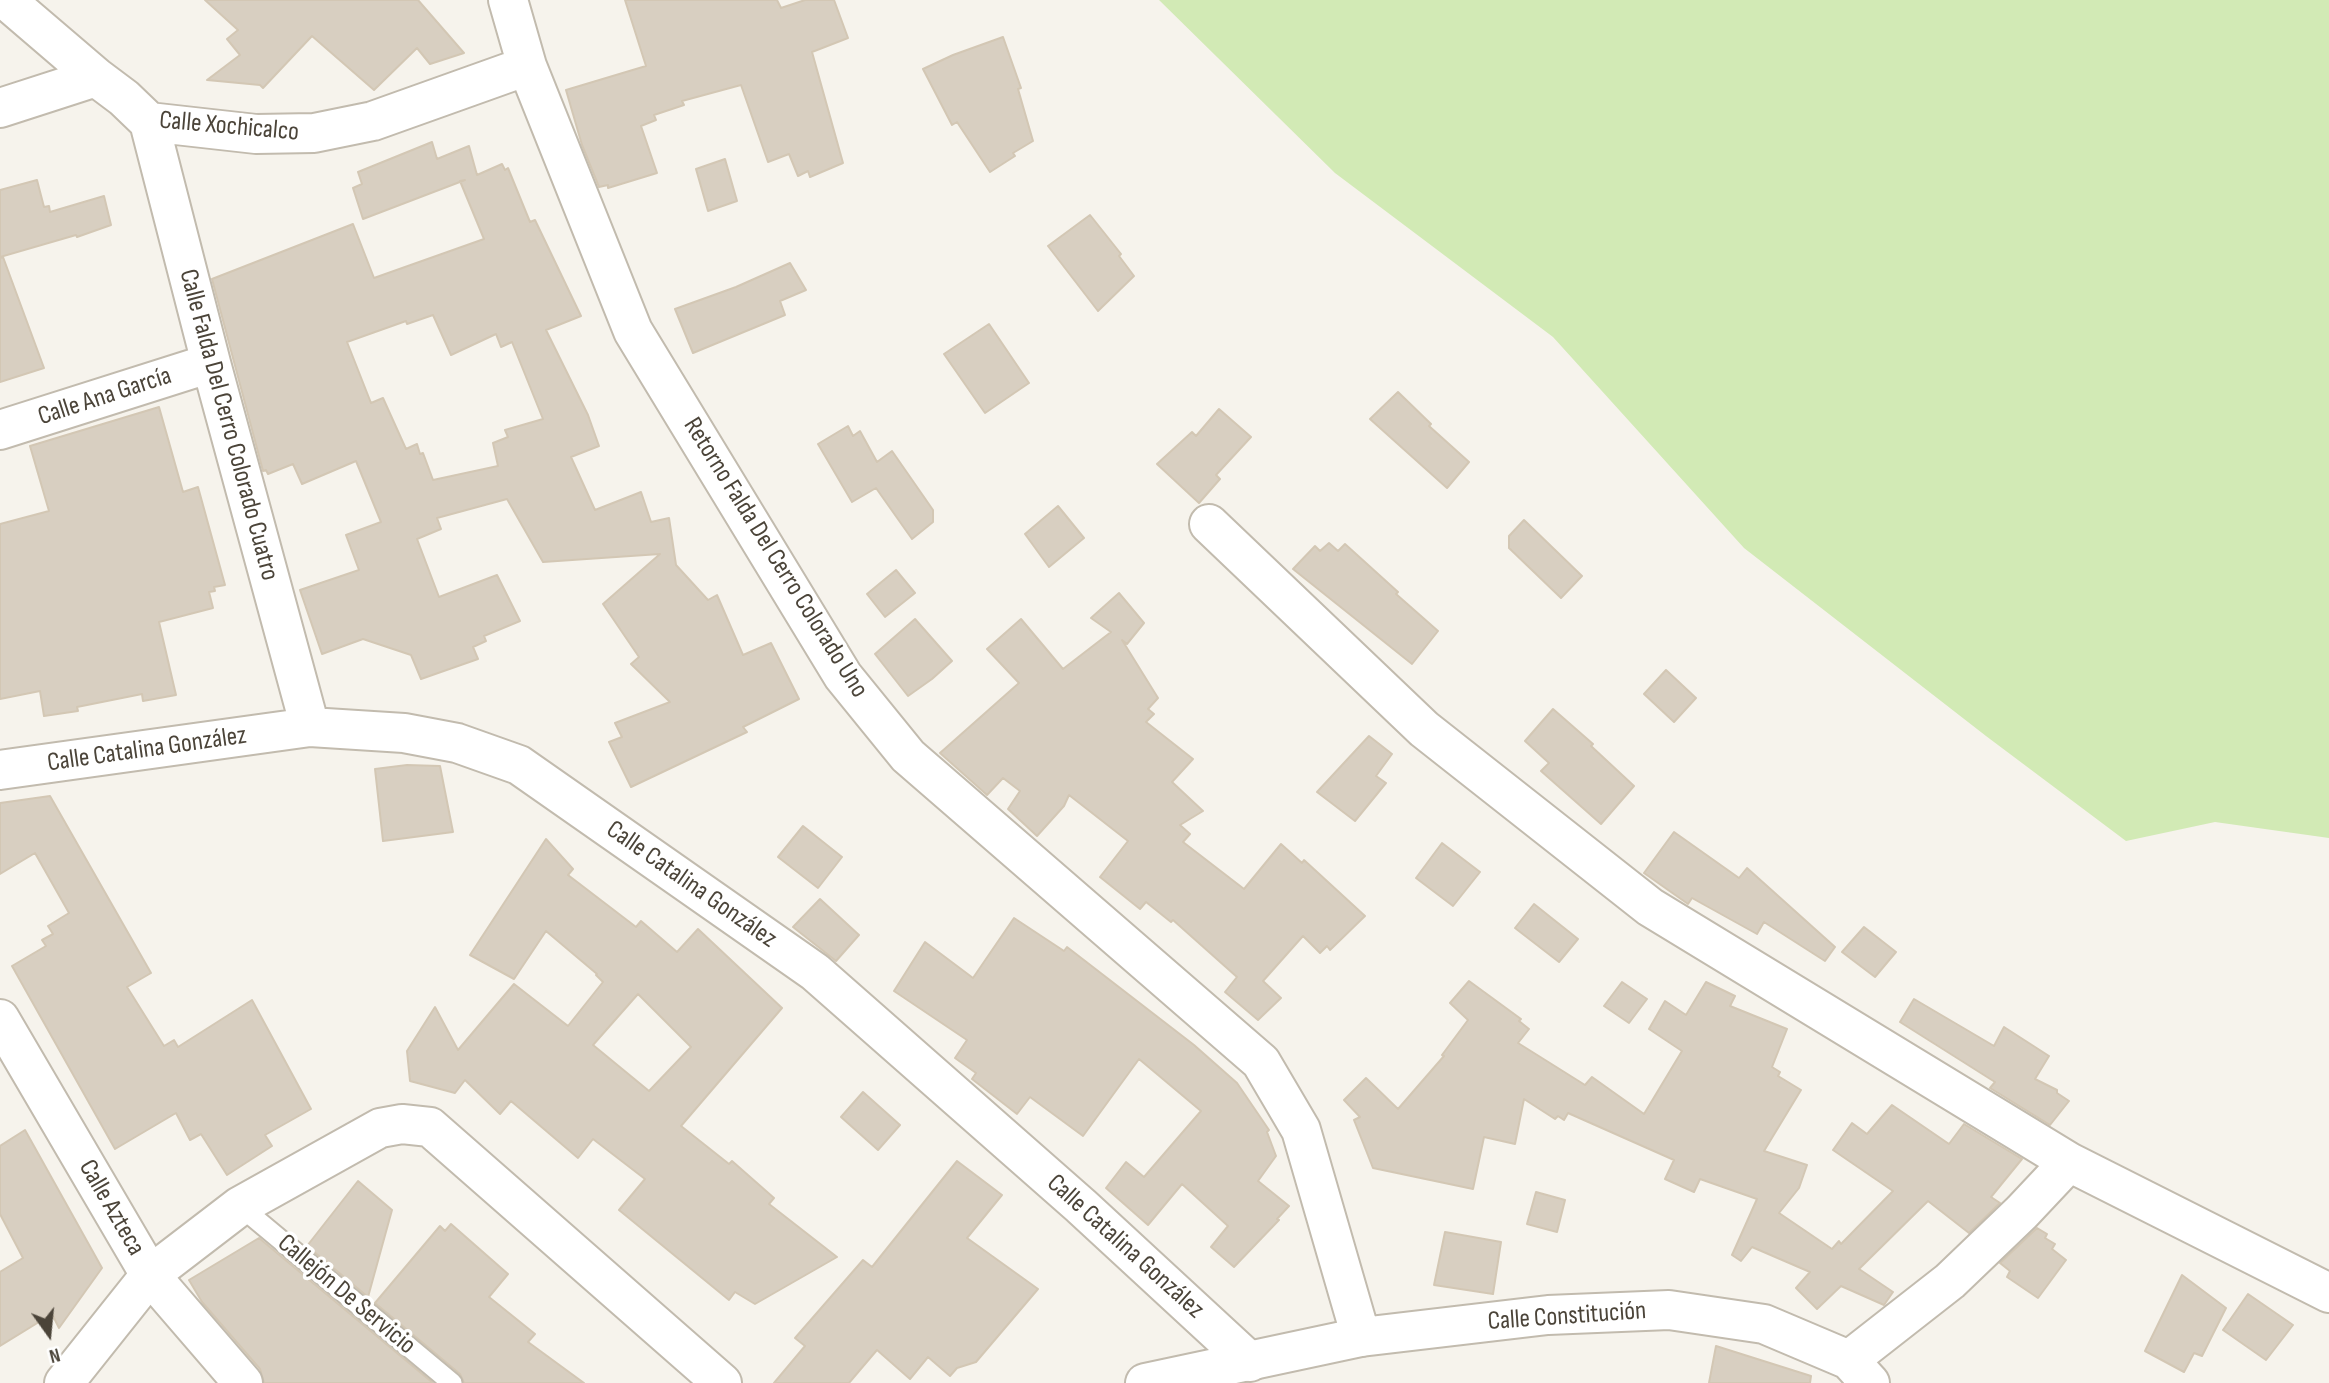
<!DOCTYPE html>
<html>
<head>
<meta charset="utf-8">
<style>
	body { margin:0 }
	#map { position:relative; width:2329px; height:1383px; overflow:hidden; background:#f6f3ec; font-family:"Sofia Sans Condensed",sans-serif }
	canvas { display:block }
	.north { position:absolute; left:14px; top:1299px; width:70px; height:70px; -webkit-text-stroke:5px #fff; paint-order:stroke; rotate:165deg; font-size:19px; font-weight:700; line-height:28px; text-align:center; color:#4b4439 }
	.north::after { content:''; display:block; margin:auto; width:24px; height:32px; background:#4b4439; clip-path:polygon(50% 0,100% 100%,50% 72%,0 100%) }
</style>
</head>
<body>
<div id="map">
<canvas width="2329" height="1383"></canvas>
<div class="north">N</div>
</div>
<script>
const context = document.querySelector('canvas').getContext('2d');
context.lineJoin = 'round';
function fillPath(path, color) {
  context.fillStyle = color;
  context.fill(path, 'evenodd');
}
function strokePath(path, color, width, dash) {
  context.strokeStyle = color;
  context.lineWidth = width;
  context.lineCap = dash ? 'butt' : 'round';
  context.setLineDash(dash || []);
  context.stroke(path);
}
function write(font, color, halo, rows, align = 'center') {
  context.font = font + ' "Sofia Sans Condensed",sans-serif';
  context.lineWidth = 7;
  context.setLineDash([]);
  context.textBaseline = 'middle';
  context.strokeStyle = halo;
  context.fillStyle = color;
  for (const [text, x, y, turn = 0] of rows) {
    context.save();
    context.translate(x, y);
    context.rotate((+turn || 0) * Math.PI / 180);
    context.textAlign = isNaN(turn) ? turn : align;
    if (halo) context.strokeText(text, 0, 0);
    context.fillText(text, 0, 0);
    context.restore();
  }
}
fillPath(new Path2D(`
	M1159 0H2329V838L2215 822 2126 841 1986 736 1744 548 1553 337 1335 173Z`), '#d2eab5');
const building = new Path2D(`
	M205 0H418L464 53 430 64 417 48 374 90 312 36 263 88 260 85 207 80 240 55 227 39 238 30Z
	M625 0H777L781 8 805 0H834L848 38 812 52 843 163 810 177 808 171 798 176 789 154 768 162 741 85 682 101 684 105 654 115 656 120 641 126 657 173 608 188V185L599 187 582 145 566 90 646 66Z
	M1003 37 1021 88 1018 89 1033 141 1013 153 1015 156 990 172 957 122 952 125 923 69 953 55Z
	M432 142 437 159 469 146 477 175 502 164 505 170 508 168 530 222 535 220 581 316 546 330 588 415 599 446 571 457 595 510 641 492 651 522 669 518 676 565 708 600 717 595 743 655 771 643 799 699 743 727 747 732 631 787 609 742 622 737 615 723 670 702 631 664 639 657 603 604 660 554 543 562 507 499 437 518 441 529 417 539 439 597 497 575 520 621 484 636 486 641 473 647 478 659 421 679 411 655 363 639 322 654 300 590 359 570 346 535 381 522 356 461 302 484 293 464 268 474 266 470 263 471 212 279 353 224 374 278 484 239 460 181 465 180 363 219 353 188 362 184 358 172ZM433 315 451 355 496 334 501 347 512 342 543 419 505 430 508 437 493 443 498 466 433 480 423 453 420 454 417 444 406 449 383 398 371 403 347 342 406 321 407 324Z
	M725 159 737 201 708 211 696 169Z
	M37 180 44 207 49 206 50 212 104 196 111 225 77 237 76 235 0 257V190Z
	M1090 215 1121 254 1119 256 1134 276 1098 311 1048 246Z
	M3 257 44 368 0 382V258Z
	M790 263 806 290 780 301 785 315 693 353 675 309 736 287Z
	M989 324 1029 383 985 413 944 354Z
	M1398 392 1431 424 1429 426 1469 462 1447 488 1370 419Z
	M159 407 183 492 198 487 225 585 214 587 215 591 209 592 213 608 159 622 176 695 143 701 142 694 77 707 78 711 44 716 40 691 0 699V524L49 511 30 446Z
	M1219 409 1251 437 1216 475 1220 479 1199 503 1157 464 1192 432 1196 436Z
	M848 426 853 436 860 431 877 462 892 451 933 510V522L912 539 876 488 852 502 818 444Z
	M1058 506 1084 538 1049 567 1025 534Z
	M1524 520 1582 576 1561 598 1509 548V536Z
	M1329 543 1338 551 1345 544 1398 592 1396 594 1438 631 1412 664 1293 569 1315 546 1320 551Z
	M896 570 915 593 885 617 867 594Z
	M1119 593 1144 623 1127 644 1122 640 1158 698 1148 709 1154 714 1146 722 1193 759 1172 782 1203 811 1180 825 1190 834 1183 842 1244 889 1281 844 1302 863 1304 860 1365 916 1330 950 1327 946 1320 953 1303 936 1263 981 1281 998 1258 1020 1225 992 1237 977 1173 920 1171 922 1146 902 1140 909 1100 877 1128 841 1069 795 1064 806 1037 836 1008 809 1020 791 1003 778 987 795 940 753 1019 683 987 649 1021 619 1063 669 1111 632 1091 618Z
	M915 619 952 661 932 679 908 696 875 654Z
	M1666 670 1696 698 1674 722 1644 694Z
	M1553 709 1593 744 1591 746 1634 786 1601 824 1541 771 1549 763 1525 741Z
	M1369 736 1392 754 1376 776 1386 783 1355 821 1317 792Z
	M407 765 440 766 453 832 383 841 375 769Z
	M50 796 151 973 127 987 164 1046 174 1040 178 1047 252 1000 311 1109 265 1135 272 1146 227 1175 201 1134 190 1140 176 1113 115 1149 12 966 46 946 42 940 53 934 48 926 69 913 35 853 0 874V803Z
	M803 826 842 857 818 888 778 857Z
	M1674 832 1739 878 1747 868 1835 947 1825 961 1764 922 1757 934 1692 898 1688 904 1644 873Z
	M546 839 573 869 568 875 636 927 641 921 677 952 698 929 782 1008 681 1126 729 1164 732 1161 774 1198 769 1204 837 1257 755 1304 735 1292 729 1300 619 1210 645 1179 593 1139 578 1158 511 1101 500 1114 465 1080 455 1093 410 1081 407 1051 435 1007 458 1050 514 984 568 1026 603 982 596 975 597 974 546 931 514 979 470 955ZM638 994 691 1047 649 1091 593 1045Z
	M1442 843 1480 872 1453 906 1416 878Z
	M820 899 859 935 836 961 793 927Z
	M1534 904 1578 939 1559 962 1515 928Z
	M1014 918 1064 951 1067 947 1194 1045 1237 1083 1269 1130 1267 1132 1276 1156 1258 1181 1289 1206 1277 1219 1279 1220 1234 1267 1211 1247 1228 1226 1182 1184 1148 1225 1106 1188 1126 1162 1144 1177 1201 1111 1139 1059 1083 1136 1030 1097 1017 1114 972 1079 976 1073 955 1058 967 1040 894 991 925 942 973 978Z
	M1864 927 1896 952 1875 977 1842 952Z
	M1469 981 1521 1019 1519 1021 1529 1029 1518 1043 1585 1085 1592 1077 1644 1114 1682 1051 1649 1029 1665 1001 1686 1015 1706 982 1735 996 1730 1006 1787 1029 1772 1067 1780 1072 1778 1076 1801 1090 1764 1151 1807 1165 1799 1188 1779 1213 1832 1249 1839 1241 1841 1244 1893 1191 1833 1150 1852 1123 1867 1134 1892 1105 1949 1144 1964 1124 2022 1159 1991 1197 2000 1203 1969 1233 1928 1201 1859 1269 1893 1292 1884 1305 1841 1286 1817 1309 1796 1288 1810 1272 1752 1247 1741 1261 1732 1255 1757 1199 1700 1179 1694 1192 1665 1179 1674 1160 1568 1113 1564 1120 1558 1116 1555 1119 1524 1099 1515 1144 1484 1137 1473 1189 1373 1168 1354 1120 1360 1117 1344 1100 1366 1078 1398 1109 1444 1056 1442 1055 1468 1020 1450 1003Z
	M1622 982 1647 999 1629 1023 1604 1006Z
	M1914 999 1994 1046 2004 1027 2049 1056 2035 1079 2057 1090V1093L2069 1101 2050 1125 1990 1088 1995 1082 1900 1022Z
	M863 1092 900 1125 878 1150 841 1117Z
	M25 1130 102 1268 59 1328 52 1314 0 1346V1272L23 1258 0 1214V1146Z
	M957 1161 1002 1195 967 1238 1038 1289 976 1362 957 1368 950 1376 928 1357 910 1379 877 1350 849 1383H774L805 1346 795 1338 863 1260 872 1267Z
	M358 1181 392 1210 368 1297 307 1246Z
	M1536 1192 1565 1200 1557 1232 1527 1224Z
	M451 1224 508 1274 489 1297 535 1334 528 1342 584 1383H464L460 1374 375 1303 440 1226 445 1231Z
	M2037 1228 2047 1234 2045 1238 2055 1244 2052 1249 2066 1260 2038 1298 2007 1277 2010 1271 2000 1263Z
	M1445 1232 1501 1242 1493 1294 1434 1285Z
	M259 1238 433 1383H264L260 1369 202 1302 189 1280Z
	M2182 1275 2226 1308 2202 1356 2194 1353 2184 1372 2145 1351Z
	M2248 1294 2293 1325 2266 1360 2223 1330Z
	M1716 1346 1811 1376 1810 1383H1709Z`);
fillPath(building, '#d8cfc1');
strokePath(building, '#d3c7b4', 2);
const service = new Path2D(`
	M240 1206 452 1383`);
const minor = new Path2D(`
	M6 0 96 77 124 98 149 122 256 134 314 133 373 121 527 66
	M508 0 527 66 633 331 843 676 908 756 1261 1062 1301 1130 1361 1337 1548 1315 1669 1310 1764 1324 1849 1360 1870 1383
	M0 108 96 77
	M149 122 211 363 310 727
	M0 430 211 363
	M1209 524 1424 729 1650 907 2069 1162 2329 1293
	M0 770 310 727 404 733 457 743 519 765 815 972 1081 1206 1250 1362
	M1849 1360 1950 1281 2022 1212 2069 1162
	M64 1383 150 1275 240 1206 380 1128 402 1124 430 1127 722 1383`);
const tertiary = new Path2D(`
	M0 1019 150 1275 243 1383
	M1145 1383 1361 1337`);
strokePath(service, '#c2bbae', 23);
strokePath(minor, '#c2bbae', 42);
strokePath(tertiary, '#c2bbae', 42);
strokePath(service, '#fff', 19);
strokePath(minor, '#fff', 38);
strokePath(tertiary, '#fff', 38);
write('26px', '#4b4439', '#fff', [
	["Calle Xochicalco",229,127,5],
	["Calle Ana García",105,397,-18],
	["Calle Falda Del Cerro Colorado Cuatro",228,425,75],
	["Retorno Falda Del Cerro Colorado Uno",775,558,58],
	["Calle Catalina González",147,750,-8],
	["Calle Catalina González",691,885,35],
	["Calle Azteca",111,1208,60],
	["Calle Catalina González",1125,1247,42],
	["Callejón De Servicio",346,1295,40],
	["Calle Constitución",1567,1317,-4]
]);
</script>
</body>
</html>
